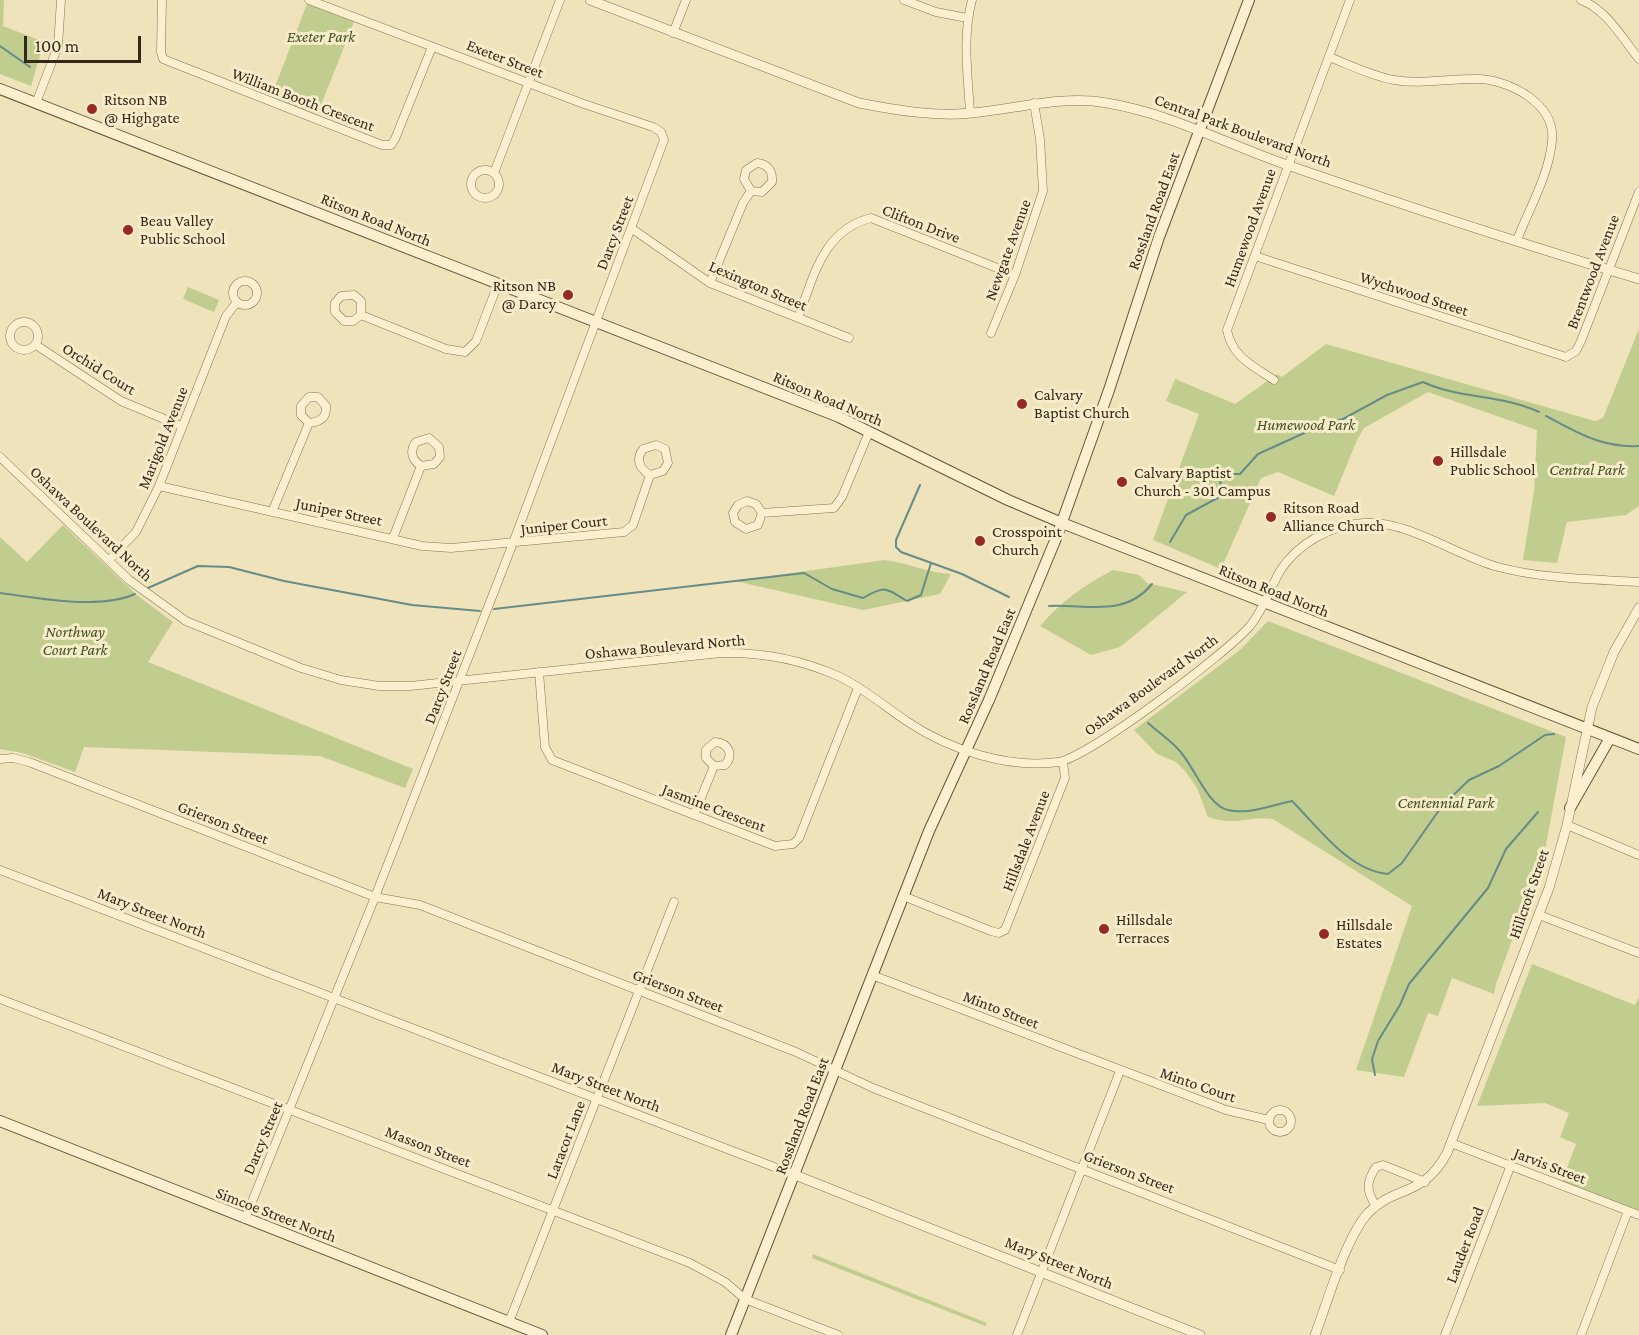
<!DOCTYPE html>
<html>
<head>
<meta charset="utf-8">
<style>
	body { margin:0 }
	#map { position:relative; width:1639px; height:1335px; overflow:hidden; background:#efe3bb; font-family:"Crimson Pro",serif }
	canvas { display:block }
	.scale { position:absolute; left:24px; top:36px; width:117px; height:27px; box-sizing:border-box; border:3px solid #34281a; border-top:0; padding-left:8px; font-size:18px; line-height:21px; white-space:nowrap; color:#34281a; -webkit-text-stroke:4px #f6ecca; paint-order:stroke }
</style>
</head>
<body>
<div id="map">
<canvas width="1639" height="1335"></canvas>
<div class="scale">100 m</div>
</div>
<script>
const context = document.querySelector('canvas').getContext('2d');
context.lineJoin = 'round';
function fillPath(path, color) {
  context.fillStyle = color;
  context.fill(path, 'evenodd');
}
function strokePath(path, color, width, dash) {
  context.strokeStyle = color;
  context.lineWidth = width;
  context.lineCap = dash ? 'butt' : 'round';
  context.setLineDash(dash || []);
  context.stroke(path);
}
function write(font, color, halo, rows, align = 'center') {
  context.font = font + ' "Crimson Pro",serif';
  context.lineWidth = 6;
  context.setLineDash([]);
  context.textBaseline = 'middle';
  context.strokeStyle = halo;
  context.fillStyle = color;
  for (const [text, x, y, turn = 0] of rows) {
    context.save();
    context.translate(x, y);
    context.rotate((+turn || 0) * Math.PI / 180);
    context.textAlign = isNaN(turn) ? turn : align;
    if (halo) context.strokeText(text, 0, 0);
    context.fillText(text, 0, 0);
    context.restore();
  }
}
fillPath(new Path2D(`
	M0 0H4L3 26 44 42 31 86 0 74Z
	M307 4 354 22 317 115 271 97Z
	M188 287 219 300 214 312 183 299Z
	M1639 329V506L1626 515 1567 522 1557 563 1523 560 1534 491 1537 430 1428 392 1364 428 1357 440 1334 496 1278 472 1261 478 1221 569 1153 540 1199 414 1166 401 1175 379 1235 404 1277 374 1282 377 1326 344 1595 421 1603 418Z
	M63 525 138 596 173 622 148 662 413 769 405 788 320 756 84 747 75 772 23 753 0 749V537L27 562Z
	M885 560C908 563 929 573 951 574L940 594 863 610 735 581Z
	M1113 570 1139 575 1147 583 1187 592 1120 647 1091 655 1040 626C1062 601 1084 585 1113 570Z
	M1268 621 1566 737 1545 850 1496 984 1494 994 1452 978 1438 1016 1428 1013 1404 1077 1356 1070 1412 906 1273 819C1248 815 1238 827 1208 817L1197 788 1185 771 1176 762 1157 754 1134 730 1240 650Z
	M1532 964 1635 1005 1639 997V1216L1561 1184 1576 1144 1560 1137 1569 1113 1545 1103 1477 1106Z
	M813 1254 987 1323 985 1326 812 1258Z`), '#c1cc8f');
strokePath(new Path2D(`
	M0 46 30 67
	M1546 416C1578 433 1602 448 1639 446
	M920 485 896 540V547L901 552 962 574 1009 597
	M1170 542 1186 515 1223 495 1220 480 1230 474H1240L1258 454 1324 424 1343 419 1387 395 1423 382C1459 399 1500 394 1539 412
	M148 588 198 566 229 567 284 581 412 605 480 611
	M0 593C39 598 99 610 135 594
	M1049 606C1088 604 1124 618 1152 584
	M494 609 804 573 832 589 863 598C886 585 885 588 907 601L921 595 931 563
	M1148 723C1158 732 1170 740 1179 750 1194 766 1207 805 1228 810 1248 815 1272 805 1292 801 1318 827 1349 871 1388 874L1402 863 1442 806 1469 780 1499 766 1545 735 1554 734
	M1375 1075 1372 1059 1378 1041 1400 1005 1409 984 1488 888 1506 849 1538 812`), '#678c86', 2);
const minor = new Path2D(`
	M162 0 161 52 163 59 382 145H391L395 139 432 47
	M904 0 936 12 967 18
	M1581 0C1607 10 1622 38 1639 59
	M673 33 686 0
	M1329 57C1350 65 1372 76 1394 80 1422 85 1452 78 1480 79 1512 81 1556 105 1552 141 1549 175 1529 209 1517 240
	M36 103 58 46 61 0
	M970 113C968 76 962 37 972 0
	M471 184a14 14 0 1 1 28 0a14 14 0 1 1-28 0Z
	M494 173 560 0
	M631 228 710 283 849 338
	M1255 256 1566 357 1576 351 1581 341 1639 192
	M233 293a12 12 0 1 1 24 0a12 12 0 1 1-24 0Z
	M710 283 743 203 751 191 762 192 772 182C773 171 768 164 757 163L746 170 744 179 751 191
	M361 315V301L354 295 341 296 335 303V312L344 321H353L361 315 446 349 465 352 476 341 498 284
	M798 318C814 276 823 230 871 218L1015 275
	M10 336a14 14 0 1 1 28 0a14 14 0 1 1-28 0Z
	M991 333 1015 275 1043 191 1040 139 1034 103
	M36 345 121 401 181 426
	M1274 380C1253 366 1232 357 1227 330L1350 0
	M0 457 129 580 186 621 301 668 341 680 379 686H410L721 653C762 652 800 659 838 676 864 688 885 707 908 722 950 750 1008 769 1058 762 1088 758 1227 653 1250 626 1263 610 1270 589 1280 571 1298 543 1331 525 1364 523 1407 520 1457 556 1498 567 1543 579 1592 579 1639 582
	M159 486 422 546 451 548 624 532 633 525 650 475 663 471 668 463 665 449 656 445 643 449C635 460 640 469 650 475
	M272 512 309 423 301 415V406L309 397H318L326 406C327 418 319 422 309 423
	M762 513 758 525 746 529 735 522 733 513 738 505 747 501 756 504 762 513 834 508 842 497 869 432
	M393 538 421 466 434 464 440 457 439 447 429 438 416 442C409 451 412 460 421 466
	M109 560 136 532 159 486 226 316 237 302
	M539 672 545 747 552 760 775 846 793 844 799 838 858 688
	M0 759 13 758 29 762 375 897 420 905 796 1052 873 1088 1340 1270
	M694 815 714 766 725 765C734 755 729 743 715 742L706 750V758L714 766
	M1567 825 1639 855
	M0 870 795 1175
	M903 896 991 931 999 933 1005 930 1065 778 1063 762
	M1539 915 1639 953
	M872 975 1226 1110 1269 1120
	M0 999 690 1263 725 1282 745 1299 838 1335
	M1269 1121a11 11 0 1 1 22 0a11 11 0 1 1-22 0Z
	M1451 1143 1639 1215
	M1376 1206C1366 1191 1366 1182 1376 1167L1383 1165 1425 1182
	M245 1219 375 897 513 543 664 140 661 132 653 127 584 104 309 0
	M509 1322 674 902
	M1017 1335 1120 1071
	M1445 1335 1511 1165
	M1581 1335 1628 1211`);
const tertiary = new Path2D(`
	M590 0 859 103C895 110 935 117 972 113 1016 109 1062 95 1107 103 1172 114 1228 145 1290 166 1406 206 1522 244 1639 279
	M795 1175 1200 1335
	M1315 1335C1328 1301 1345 1239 1368 1213 1395 1185 1423 1198 1447 1153L1549 888 1567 825 1592 707 1614 652 1639 608`);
const secondary = new Path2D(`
	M0 89 839 417 1008 500 1062 523 1639 749
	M1570 808 1610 738
	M0 1121 542 1335
	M731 1335 929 831 989 700 1057 536 1109 390 1159 237 1249 0`);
strokePath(minor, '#867254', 9);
strokePath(tertiary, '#867254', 10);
strokePath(secondary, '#675338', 12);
strokePath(minor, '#faefce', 8);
strokePath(tertiary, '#faefce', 9);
strokePath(secondary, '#faefce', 10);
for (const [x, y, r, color] of [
	[92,109,6,"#972923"],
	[128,230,6,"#972923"],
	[568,295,6,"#972923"],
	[1022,404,6,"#972923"],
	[1438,461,6,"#972923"],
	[1122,482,6,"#972923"],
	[1271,517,6,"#972923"],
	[980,541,6,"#972923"],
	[1104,929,6,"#972923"],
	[1324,934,6,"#972923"]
]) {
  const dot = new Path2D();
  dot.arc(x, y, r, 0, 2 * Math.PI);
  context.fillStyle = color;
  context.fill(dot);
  strokePath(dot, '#f6ecca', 2);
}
write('italic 16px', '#425220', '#f6ecca', [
	["Exeter Park",321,37],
	["Humewood Park",1306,425],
	["Central Park",1587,470],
	["Northway",75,632],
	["Court Park",75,650],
	["Centennial Park",1446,803]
]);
write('16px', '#34281a', '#f6ecca', [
	["Exeter Street",505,59,21],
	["William Booth Crescent",303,100,21],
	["Central Park Boulevard North",1243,131,20],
	["Rossland Road East",1154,211,-70],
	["Ritson Road North",376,220,22],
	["Clifton Drive",921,224,21],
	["Humewood Avenue",1250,228,-70],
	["Darcy Street",615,233,-69],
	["Newgate Avenue",1008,250,-70],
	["Brentwood Avenue",1593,272,-69],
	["Lexington Street",758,286,23],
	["Wychwood Street",1414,294,18],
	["Orchid Court",99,369,32],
	["Ritson Road North",828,399,23],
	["Marigold Avenue",163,438,-68],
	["Juniper Street",339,512,12],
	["Oshawa Boulevard North",91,524,43],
	["Juniper Court",564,525,-6],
	["Ritson Road North",1274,591,22],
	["Oshawa Boulevard North",665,647,-5],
	["Rossland Road East",987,666,-67],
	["Oshawa Boulevard North",1151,685,-36],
	["Darcy Street",443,687,-69],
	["Jasmine Crescent",714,808,21],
	["Grierson Street",223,823,21],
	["Hillsdale Avenue",1026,841,-69],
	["Hillcroft Street",1529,894,-71],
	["Mary Street North",152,913,21],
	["Grierson Street",678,991,21],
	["Minto Street",1001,1010,21],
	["Minto Court",1198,1085,19],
	["Mary Street North",606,1087,21],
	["Rossland Road East",802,1116,-69],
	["Darcy Street",263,1138,-67],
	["Laracor Lane",566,1140,-69],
	["Masson Street",428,1147,21],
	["Jarvis Street",1550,1166,21],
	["Grierson Street",1129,1172,21],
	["Simcoe Street North",276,1215,21],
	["Lauder Road",1465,1245,-69],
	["Mary Street North",1059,1263,22]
]);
write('16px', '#34281a', '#f6ecca', [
	["Ritson NB",104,100],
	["@ Highgate",104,118],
	["Beau Valley",140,221],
	["Public School",140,239],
	["Ritson NB",556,286,"right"],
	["@ Darcy",556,304,"right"],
	["Calvary",1034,395],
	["Baptist Church",1034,413],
	["Hillsdale",1450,452],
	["Public School",1450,470],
	["Calvary Baptist",1134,473],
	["Church - 301 Campus",1134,491],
	["Ritson Road",1283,508],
	["Alliance Church",1283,526],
	["Crosspoint",992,532],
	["Church",992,550],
	["Hillsdale",1116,920],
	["Terraces",1116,938],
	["Hillsdale",1336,925],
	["Estates",1336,943]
], 'left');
</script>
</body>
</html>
